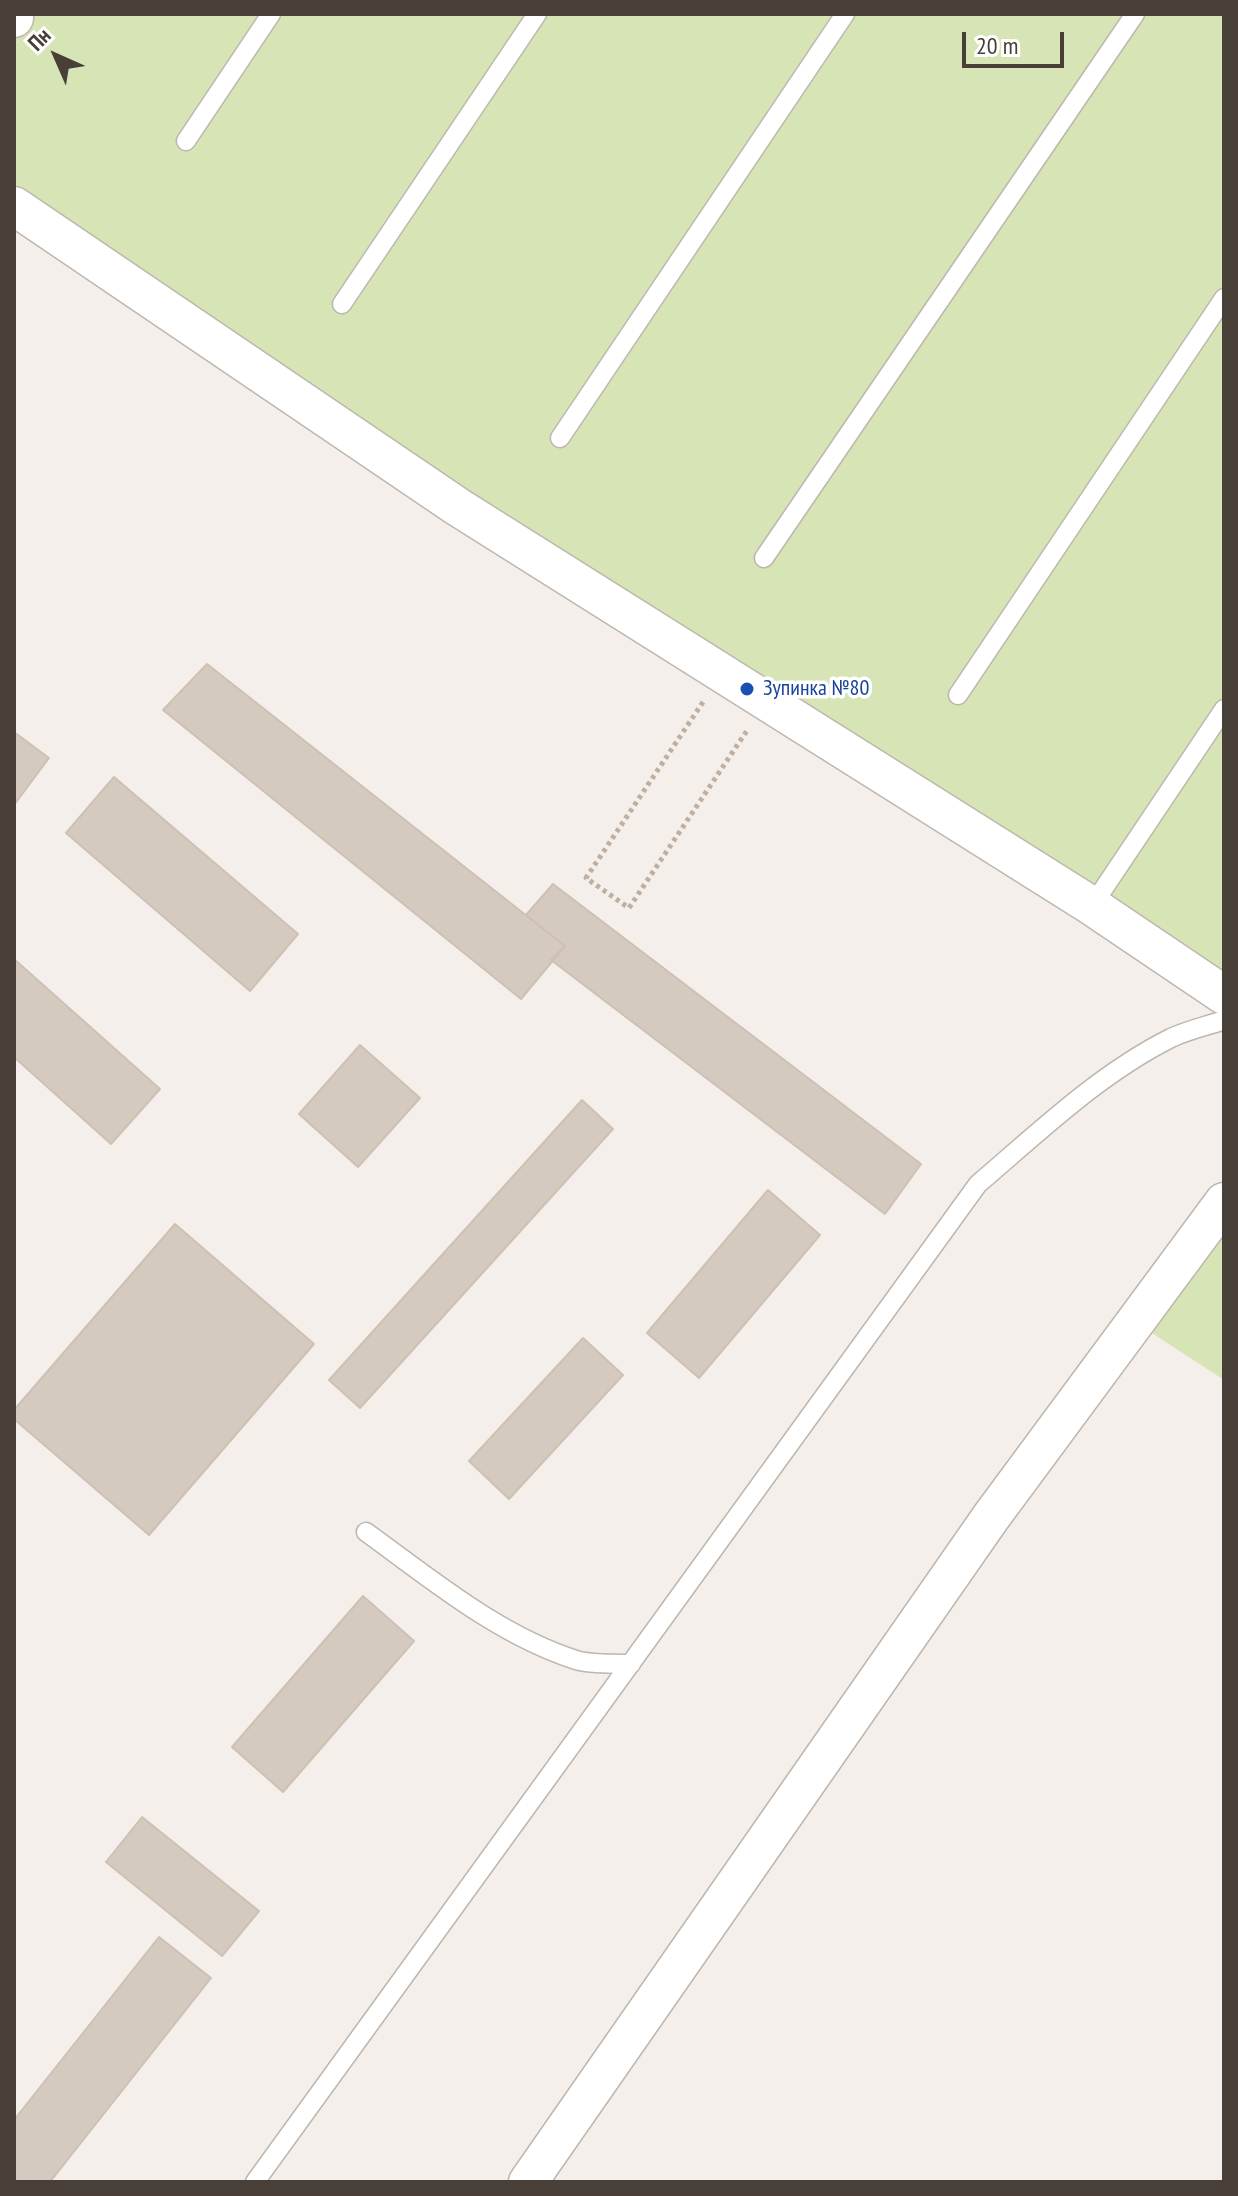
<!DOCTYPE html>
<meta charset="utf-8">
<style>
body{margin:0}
#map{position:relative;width:1238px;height:2196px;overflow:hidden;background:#f4efea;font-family:"PT Sans Narrow",sans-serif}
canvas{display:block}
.frame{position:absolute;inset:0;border:16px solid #473f38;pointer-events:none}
.north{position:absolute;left:16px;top:16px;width:80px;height:80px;-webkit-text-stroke:6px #fff;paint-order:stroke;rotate:315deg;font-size:22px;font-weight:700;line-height:32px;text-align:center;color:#473f38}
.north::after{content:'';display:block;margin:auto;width:28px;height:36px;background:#473f38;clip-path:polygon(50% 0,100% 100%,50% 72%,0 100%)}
.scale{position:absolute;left:962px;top:32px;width:102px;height:36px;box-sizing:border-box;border:4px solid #473f38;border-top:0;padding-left:10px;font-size:24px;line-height:28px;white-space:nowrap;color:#473f38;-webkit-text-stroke:6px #fff;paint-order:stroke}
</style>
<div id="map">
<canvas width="1238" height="2196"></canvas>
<div class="frame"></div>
<div class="north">Пн</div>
<div class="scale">20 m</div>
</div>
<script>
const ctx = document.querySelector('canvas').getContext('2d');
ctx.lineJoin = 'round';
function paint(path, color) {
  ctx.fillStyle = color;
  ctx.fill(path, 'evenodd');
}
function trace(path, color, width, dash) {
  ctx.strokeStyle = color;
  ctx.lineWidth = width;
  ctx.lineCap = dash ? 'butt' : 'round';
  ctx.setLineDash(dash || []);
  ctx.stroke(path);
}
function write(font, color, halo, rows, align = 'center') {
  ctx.font = font + ' "PT Sans Narrow",sans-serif';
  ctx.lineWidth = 7;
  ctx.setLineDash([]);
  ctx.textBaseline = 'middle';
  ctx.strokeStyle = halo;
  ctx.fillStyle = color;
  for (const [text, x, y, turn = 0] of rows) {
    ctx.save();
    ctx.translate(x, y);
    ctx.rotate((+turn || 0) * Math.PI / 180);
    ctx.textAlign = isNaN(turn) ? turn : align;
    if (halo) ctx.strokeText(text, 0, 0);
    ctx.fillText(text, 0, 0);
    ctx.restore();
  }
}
paint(new Path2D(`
 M14,14H1224V995L14,206Z
 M1224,1202V1380L1135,1322Z`), '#d7e5b6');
const building = new Path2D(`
 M207,664L565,946L521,999L163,710Z
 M14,732L49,758L14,805Z
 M114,777L298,934L250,991L66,833Z
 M553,884L921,1164L885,1214L551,960L565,946L526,915Z
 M14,959L160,1089L111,1144L14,1057Z
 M360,1045L420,1098L358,1167L299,1114Z
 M582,1100L613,1129L360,1408L329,1380Z
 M768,1190L820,1235L699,1378L647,1333Z
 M175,1224L314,1344L149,1535L14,1419V1410Z
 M583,1338L623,1375L509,1499L469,1461Z
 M363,1596L414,1641L283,1792L232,1747Z
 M142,1817L259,1911L222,1956L106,1862Z
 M159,1937L211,1978L50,2182H14V2120Z`);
paint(building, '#d5cac0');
trace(building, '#cfc0b4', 2);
const service = new Path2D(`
 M186,141L271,14
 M342,304L537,14
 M560,438L845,14
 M764,558L1135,14
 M958,695L1224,298
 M1092,906L1224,709
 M366,1532C431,1579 498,1635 576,1660C592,1665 614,1663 631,1664
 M255,2182L978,1184C1039,1132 1099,1074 1171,1038C1188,1030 1207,1026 1224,1020`);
const minor = new Path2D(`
 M14,18V14
 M14,206L458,507L1092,906L1224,995
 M528,2182L991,1517L1224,1202`);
trace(service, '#bfb6ad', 21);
trace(minor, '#bfb6ad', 41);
trace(new Path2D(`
 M703,702L586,878L629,908L748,729`), '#c0af9f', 5, [4, 4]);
trace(service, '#fff', 18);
trace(minor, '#fff', 38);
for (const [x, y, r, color] of [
 [747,689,8,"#1a4fb4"]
]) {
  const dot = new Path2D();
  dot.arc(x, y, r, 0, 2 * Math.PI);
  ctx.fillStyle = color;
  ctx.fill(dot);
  trace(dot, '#fff', 3);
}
write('22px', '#164399', '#fff', [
 ["Зупинка №80",763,689]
], 'left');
</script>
